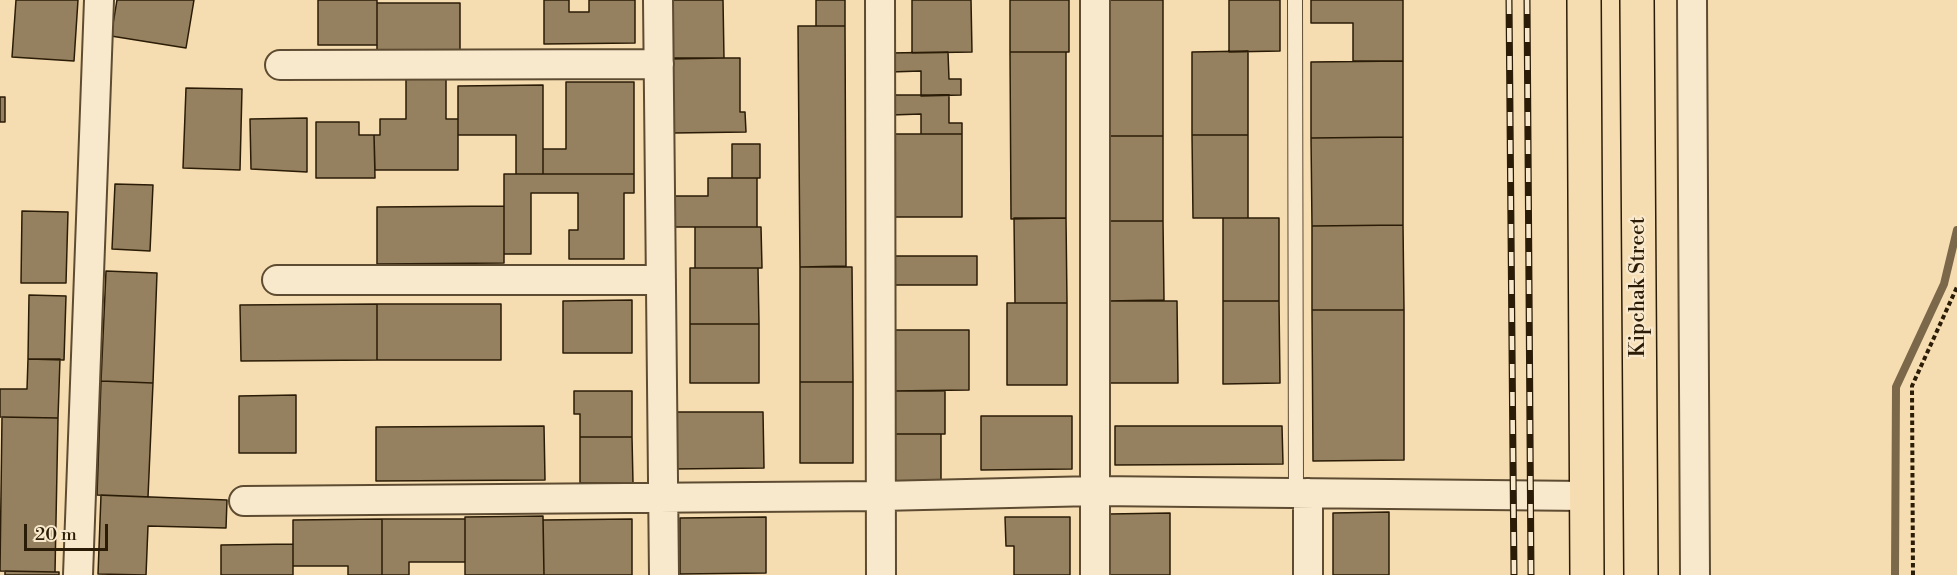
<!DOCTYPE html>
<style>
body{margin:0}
#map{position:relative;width:1957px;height:575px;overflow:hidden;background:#f6ddb1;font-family:"Libre Bodoni",serif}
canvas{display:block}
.scale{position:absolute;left:24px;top:524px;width:84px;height:27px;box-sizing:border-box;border:3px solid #2b1c07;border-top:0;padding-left:8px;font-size:18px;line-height:21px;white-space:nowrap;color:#2b1c07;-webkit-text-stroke:4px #f9e9cc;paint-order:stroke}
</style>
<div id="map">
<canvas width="1957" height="575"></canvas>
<div class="scale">20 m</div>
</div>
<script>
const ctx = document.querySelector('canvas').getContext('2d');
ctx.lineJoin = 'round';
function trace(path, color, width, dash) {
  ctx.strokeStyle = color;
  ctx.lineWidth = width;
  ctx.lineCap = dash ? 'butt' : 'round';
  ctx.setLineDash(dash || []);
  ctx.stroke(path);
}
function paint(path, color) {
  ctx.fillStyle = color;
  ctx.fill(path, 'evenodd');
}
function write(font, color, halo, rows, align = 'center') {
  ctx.font = font + ' "Libre Bodoni",serif';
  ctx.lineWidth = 4.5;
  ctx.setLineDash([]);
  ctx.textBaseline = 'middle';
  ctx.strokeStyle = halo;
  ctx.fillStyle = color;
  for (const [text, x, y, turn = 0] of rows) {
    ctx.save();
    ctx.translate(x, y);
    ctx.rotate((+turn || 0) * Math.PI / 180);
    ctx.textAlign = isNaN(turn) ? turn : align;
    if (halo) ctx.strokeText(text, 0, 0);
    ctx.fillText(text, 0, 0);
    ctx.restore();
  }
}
trace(new Path2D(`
 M1895,575L1896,387L1944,284L1957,230`), '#7b684a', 8);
const building = new Path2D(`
 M16,0H78L74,61L12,57Z
 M117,0H194L186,48L111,36Z
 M318,0H377V45H318Z
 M544,0H569V12H589V0H635V43L544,44Z
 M669,0H723L724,58L670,59Z
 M816,0H845V26H816Z
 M912,0H971L972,52L912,53Z
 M1010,0H1069V52H1010Z
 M1106,0H1163V136H1107Z
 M1229,0H1280V51L1229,52Z
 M1311,0H1403V61H1353V23H1311Z
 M377,3H460V52H377Z
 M798,26H845L846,266L800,267Z
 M1248,51V135H1192V52Z
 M948,52L949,79H961V95L921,96V71L890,72V53Z
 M1010,52H1066V218L1011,219Z
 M673,58H740V112H745L746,132L673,133Z
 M1403,61V137L1311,138V62Z
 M446,77V119H458V170H375L374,135H380V119H406V78Z
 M566,82H634V174H543V149H566Z
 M543,85V174H516V135H458V86Z
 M186,88L242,89L240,170L183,168Z
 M891,95H949V123H962V134H921V114L891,115Z
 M0,97H5V122H0Z
 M307,118V172L251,169L250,119Z
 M316,122H359V135H374L375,178H316Z
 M891,134H962V217H891Z
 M1192,135H1248V218H1193Z
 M1107,136H1163V221H1107Z
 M1403,137V225L1312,226L1311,138Z
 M732,144H760V178H732Z
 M504,174H634V193H624V259H569V230H578V193H531V254H504Z
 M708,178H757V227H673V196H708Z
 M115,184L153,185L150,251L112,249Z
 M504,206V263L377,264V207Z
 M22,211L68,212L66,283H21Z
 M1014,218H1066L1067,303H1015Z
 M1223,218H1279V301H1223Z
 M1107,221H1163L1164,300L1107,301Z
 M1403,225L1404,310H1312V226Z
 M695,227H761L762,268H695Z
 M892,256H977V285H892Z
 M800,267H852L853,382H800Z
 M690,268H758L759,324H690Z
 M106,271L157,273L153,383L101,381Z
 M29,295L66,296L64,360L28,359Z
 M632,300V353H563V301Z
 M1107,301H1177L1178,383H1109Z
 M1223,301H1279L1280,383L1223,384Z
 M1007,303H1067V385H1007Z
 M377,304V360L241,361L240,305Z
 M377,304H501V360H377Z
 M1312,310H1404V460L1313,461Z
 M690,324H759V383H690Z
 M891,330H969V390L891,391Z
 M28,359H60L58,418L0,417V389H27Z
 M101,381L153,383L148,497L97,495Z
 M800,382H853V463H800Z
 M574,391H632V437H580V414H574Z
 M891,391H945V434H891Z
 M296,395V453H239V396Z
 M672,412H763L764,468L672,469Z
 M981,416H1072V469L981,470Z
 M2,417L58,418L55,572L0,571Z
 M544,426L545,480L376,481V427Z
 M1115,426H1282L1283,464L1115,465Z
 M886,434H941V481H886Z
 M580,437H632L633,483H580Z
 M101,495L227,500L226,528L148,526L146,575L98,574Z
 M1389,512V575H1333V513Z
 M1170,513V575H1109V514Z
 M543,516L544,575H465V517Z
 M766,517V573L680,574V518Z
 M1005,517H1070V575H1014V546H1006Z
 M382,519H465V562H409V575H382Z
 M382,519V575H348V566H293V520Z
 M632,519V575H544L543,520Z
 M293,544V575H221V545Z
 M5,571L55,572H59V575H5Z`);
paint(building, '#95805f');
trace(building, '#2b1c07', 1.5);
const lane = new Path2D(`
 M1295,0L1296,493`);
const street = new Path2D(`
 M658,0L664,575
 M880,0L881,575
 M1095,0V575
 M1692,0L1695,575
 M280,65L659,64
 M277,280H661
 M1308,493V575
 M244,501L881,496L1095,491L1586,496
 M78,575L99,0`);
const primary = new Path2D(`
 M1584,0L1587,575
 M1637,0L1641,575`);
trace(lane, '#5e4c32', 16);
trace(street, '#5e4c32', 32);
trace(primary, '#2b1c07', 36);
trace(new Path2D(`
 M1913,575L1912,386L1957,287`), '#2b1c07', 4, [4.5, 3]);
trace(lane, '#f9e9cc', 14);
trace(street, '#f9e9cc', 28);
trace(primary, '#f6ddb1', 33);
const rail = new Path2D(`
 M1509,0L1514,575
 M1527,0L1531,575`);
trace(rail, '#2b1c07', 7);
trace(rail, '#f9e9cc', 4.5, [14]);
write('21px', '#2b1c07', '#f9e9cc', [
 ["Kipchak Street",1639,287,-90]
]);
</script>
